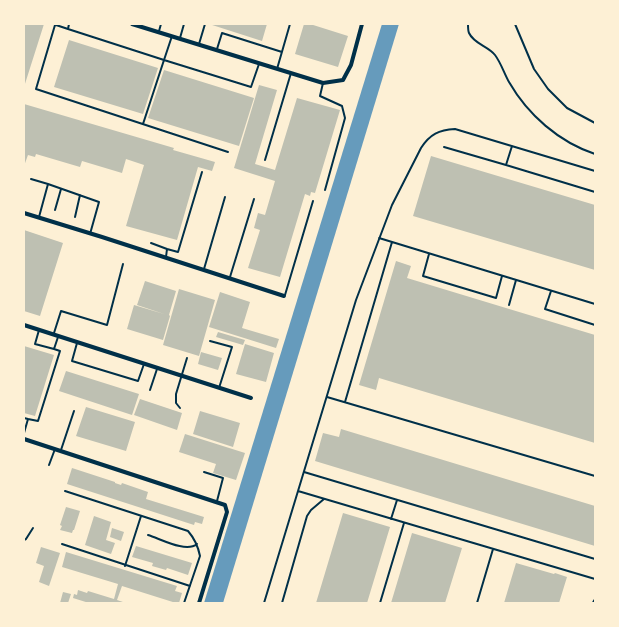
<!DOCTYPE html>
<style>
body{margin:0}
#map{position:relative;width:619px;height:627px;overflow:hidden;background:#fdf0d5;font-family:Figtree,sans-serif}
canvas{display:block}
.frame{position:absolute;inset:0;border:25px solid #fdf0d5;pointer-events:none}
</style>
<div id="map">
<canvas width="619" height="627"></canvas>
<div class="frame"></div>
</div>
<script>
const ctx = document.querySelector('canvas').getContext('2d');
ctx.lineJoin = 'round';
function paint(path, color) {
  ctx.fillStyle = color;
  ctx.fill(path, 'evenodd');
}
function trace(path, color, width, dash) {
  ctx.strokeStyle = color;
  ctx.lineWidth = width;
  ctx.lineCap = dash ? 'butt' : 'round';
  ctx.setLineDash(dash || []);
  ctx.stroke(path);
}
paint(new Path2D(`
 M382,24H399L223,603H204Z`), '#669bbc');
paint(new Path2D(`
 M24,24H44L24,87Z
 M209,24H267L262,41Z
 M304,24H310L348,36L338,67L295,54Z
 M69,40L158,68L143,114L54,87Z
 M164,70L254,98L239,146L148,118Z
 M259,85L277,90L255,164L275,170L297,98L340,110L315,193L311,192L310,196L305,194L280,277L248,268L260,230L254,228L258,213L265,215L275,181L234,168Z
 M24,104L174,148L173,150L215,162L212,171L198,167L177,240L126,226L144,165L126,159L122,173L82,161L80,167L36,154L35,157L28,155L24,166Z
 M431,156L595,205V270L413,216Z
 M24,230L63,243L40,316L24,311Z
 M396,261L411,266L407,278L595,335V443L379,378L376,390L359,385Z
 M145,281L176,291L169,315L170,316L163,340L127,329L134,305L164,314L137,305Z
 M179,289L215,300L199,356L163,345Z
 M220,292L250,302L242,328L279,339L276,348L209,327Z
 M218,332L245,340L243,345L216,337Z
 M245,344L274,353L266,382L236,374Z
 M24,346L54,355L35,416L24,413Z
 M201,352L222,358L218,370L198,364Z
 M66,371L139,394L132,415L59,391Z
 M140,399L182,413L177,430L134,415Z
 M86,407L135,422L126,451L76,436Z
 M200,411L240,423L233,447L193,434Z
 M341,429L595,506V546L315,461L323,433L339,437Z
 M185,434L245,453L236,480L213,473L216,464L179,452Z
 M72,468L115,482V483L121,485L122,483L148,492L146,499L204,517L202,524L195,522L194,525L67,484Z
 M66,507L80,511L74,530H73L72,533L60,530L62,526L60,525Z
 M343,513L390,527L367,603H316Z
 M94,516L111,522L106,540L115,543L111,554L85,545Z
 M112,528L124,532L121,541L110,537Z
 M412,533L462,548L445,603H391Z
 M136,546L192,563L188,575L167,568L166,570L152,566L153,563L132,557Z
 M41,547L60,553L49,586L39,582L44,566L36,563Z
 M66,552L177,586L175,591L182,593L179,603H176L122,586L117,600L126,603H89L73,598L74,594L77,595L78,590L87,593L88,591L114,599L118,584L62,567Z
 M516,563L554,574L555,573L567,577L559,603H504Z
 M63,592L71,594L68,603H60Z`), '#bec0b2');
trace(new Path2D(`
 M69,24L68,29L164,60L143,124
 M468,24C468,27 468,31 469,33C474,44 488,46 495,55C501,63 504,73 509,82C528,115 559,142 595,154
 M515,24L534,69L548,89L567,108L595,123
 M55,25L36,89L228,152
 M56,25L68,29
 M159,31L161,24
 M172,36L164,60L251,87L259,64
 M180,38L184,24
 M199,44L205,24
 M217,49L222,33L282,52
 M277,69L290,24
 M323,83L320,96L342,106L345,118L325,190
 M512,146L506,165L595,192
 M444,147L506,165
 M265,160L291,73
 M31,179L48,184L39,217
 M48,184L99,202L90,234
 M55,210L61,189
 M75,217L80,195
 M379,238L595,304
 M151,243L167,249L166,257
 M167,249L178,252L202,172
 M429,254L423,276L496,298L502,276
 M204,269L225,197
 M230,277L254,199
 M551,291L545,309L595,325
 M285,295L313,201
 M509,305L516,280
 M39,330L35,344L54,349
 M54,333L61,311L107,325L123,264
 M210,341L232,347L219,388
 M77,343L72,361L138,381L144,364
 M150,390L157,369
 M327,397L595,476
 M345,402L392,242
 M180,408L176,403V394L187,358
 M24,418L28,419L24,433
 M28,419L38,421L60,351L54,349L58,337
 M61,450L74,411
 M49,465L55,449
 M204,472L223,478L217,501
 M304,472L595,559
 M65,491L188,531C195,539 198,546 200,556L184,603
 M298,491L595,579
 M391,519L397,500
 M148,535C161,539 186,553 197,544
 M24,540L26,539L33,528
 M62,544L190,586
 M125,566L141,516
 M264,603L356,300L392,205L421,148C430,134 439,130 455,129L595,171
 M282,603L307,516L311,510L324,499
 M380,603L404,523
 M477,603L493,549`), '#003049', 2);
trace(new Path2D(`
 M132,24L323,83L343,80L351,65L362,24
 M24,213L102,237L284,296
 M24,325L251,398
 M24,439L225,505L227,512L199,603
 M594,603L595,601`), '#003049', 4);
</script>
